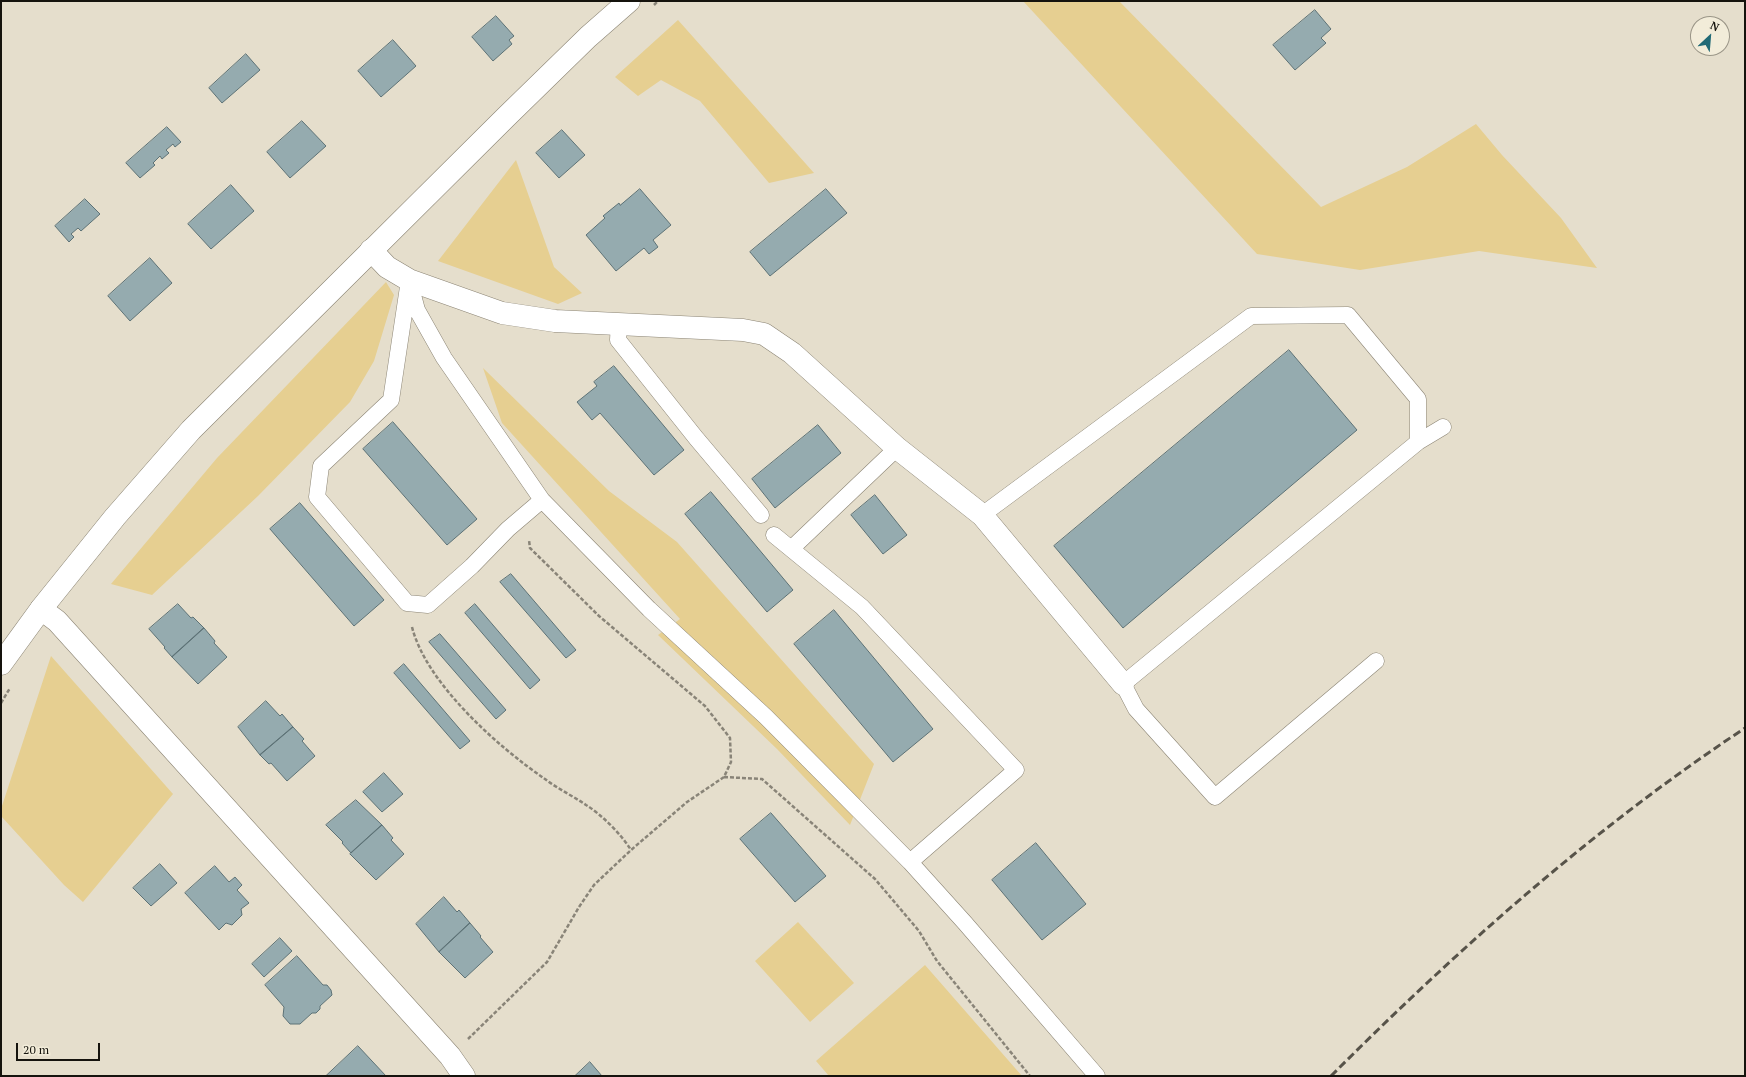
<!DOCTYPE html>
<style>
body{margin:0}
#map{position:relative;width:1746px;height:1077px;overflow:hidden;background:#e5decc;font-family:"PT Serif",serif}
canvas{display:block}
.frame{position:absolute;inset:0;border:2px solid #15130d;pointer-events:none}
.north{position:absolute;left:1690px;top:16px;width:40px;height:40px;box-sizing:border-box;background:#f2ecd9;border:1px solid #9a9587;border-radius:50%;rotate:26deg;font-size:11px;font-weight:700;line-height:16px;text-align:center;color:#15130d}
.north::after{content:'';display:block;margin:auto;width:14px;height:18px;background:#216a76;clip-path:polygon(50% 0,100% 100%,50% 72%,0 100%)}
.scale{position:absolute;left:16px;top:1043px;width:84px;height:18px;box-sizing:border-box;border:2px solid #15130d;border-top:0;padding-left:5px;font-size:12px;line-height:14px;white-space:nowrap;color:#15130d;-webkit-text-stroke:3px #f2ecd9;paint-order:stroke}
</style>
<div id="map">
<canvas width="1746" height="1077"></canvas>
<div class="frame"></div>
<div class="north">N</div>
<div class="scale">20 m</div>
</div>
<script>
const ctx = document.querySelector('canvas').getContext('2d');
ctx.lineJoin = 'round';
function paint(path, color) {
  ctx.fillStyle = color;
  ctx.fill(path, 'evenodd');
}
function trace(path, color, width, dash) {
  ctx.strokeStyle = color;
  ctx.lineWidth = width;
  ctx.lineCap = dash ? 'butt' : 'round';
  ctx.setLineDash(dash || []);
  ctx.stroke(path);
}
paint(new Path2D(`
 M1023,1L1120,2L1321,207L1407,167L1476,124L1502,155L1561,218L1597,268L1479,251L1360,270L1257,254Z
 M678,20L814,173L769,183L700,101L661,80L638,96L615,77Z
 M516,160L554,267L582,293L558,304L438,261Z
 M386,282L394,295L374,361L350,402L258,496L152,595L111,584L217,458Z
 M483,368L609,491L677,542L874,764L850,825L777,749L658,635L680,619L502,423Z
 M51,656L173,794L83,902L64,885L1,816V809Z
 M798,922L854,983L810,1022L755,961Z
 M925,965L1022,1076H829L816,1061Z`), '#e6cf91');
const building = new Path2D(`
 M1315,10L1331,29L1321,38L1326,43L1295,70L1273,45Z
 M496,16L514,36L509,40L512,44L493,61L472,37Z
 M393,40L416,66L381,97L358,71Z
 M246,54L260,70L222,103L209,88Z
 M302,121L326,146L290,178L267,152Z
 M167,127L181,142L175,147L173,144L166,150L169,153L162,159L160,156L153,163L155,165L140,178L126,163Z
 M562,130L585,155L559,178L536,153Z
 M231,185L254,211L211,249L188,224Z
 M640,189L671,225L653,240L658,247L649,254L644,248L616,271L586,235L605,218L603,216L619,203L620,205Z
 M826,189L847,213L770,276L750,252Z
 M85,199L100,214L81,231L78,228L71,234L74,237L69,242L55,226Z
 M150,258L172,283L130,321L108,296Z
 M1289,350L1357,430L1123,628L1054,546Z
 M614,366L684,450L654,475L600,413L592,420L577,402L597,386L594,382Z
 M393,422L477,519L447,545L363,449Z
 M818,425L841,453L775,508L752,479Z
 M711,492L793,590L767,612L685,514Z
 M875,495L907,535L883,554L851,515Z
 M300,503L384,600L354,626L270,529Z
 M511,574L576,650L566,658L500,582Z
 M178,604L191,618L193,617L204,628L172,657L164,648L165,647L149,629Z
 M475,604L540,680L530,689L465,613Z
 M834,610L933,729L893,762L794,644Z
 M204,628L215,641L214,643L227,657L198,684L172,657Z
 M440,634L506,710L496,719L429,642Z
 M404,664L470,741L460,749L394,673Z
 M266,701L280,716L282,714L293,727L260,755L238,727Z
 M293,727L304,739L302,741L315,756L287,781L271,763L269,764L260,755Z
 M384,773L403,794L382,812L363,792Z
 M356,800L382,825L351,853L342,843L343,842L326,825Z
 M771,813L826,876L795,902L740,839Z
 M382,825L393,838L391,840L404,854L376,880L350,854Z
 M1036,843L1086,904L1042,940L992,880Z
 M160,864L177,883L151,906L133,888Z
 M215,866L229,882L235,877L242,885L237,890L249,903L241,909L242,915L232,925L226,923L219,930L185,893Z
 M444,897L457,912L459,910L470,923L439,952L416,924Z
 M470,923L481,936L480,937L493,952L465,978L439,952Z
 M280,938L292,951L264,977L252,964Z
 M297,956L323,985H327L331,990L332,995L320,1006V1009L316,1013H312L300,1024H290L283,1016L284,1007L265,985Z
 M358,1046L386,1076H326Z
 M590,1062L602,1076H575Z`);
paint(building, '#95abaf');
trace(building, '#5d7276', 1);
const lane = new Path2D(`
 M409,280L417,310L444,358L542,500L649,609L766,717L910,862L965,923L1097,1076
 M408,287L391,400L321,466L317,497L407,603L428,605L472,566L508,529L542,500
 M619,323L618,340L696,438L761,515
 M982,515L1251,316L1348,315L1418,399V442
 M774,535L862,607L1016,770L910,862
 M791,549L897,448
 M1376,661L1215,797L1136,709L1123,684L1418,442L1443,427`);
const street = new Path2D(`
 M371,250L387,267L409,280L502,313L555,321L743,330L764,334L792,353L897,448L982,515L1123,684
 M41,609L57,621L450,1056L464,1076`);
const primary = new Path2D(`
 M1,664L41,609L115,517L191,430L506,117L588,37L629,1`);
trace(lane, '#8b8474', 17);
trace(street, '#8b8474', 23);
trace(primary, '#8b8474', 23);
trace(new Path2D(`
 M654,5L658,1
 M412,627C426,683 498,747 545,779C558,789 573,796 586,805C602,815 621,834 631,850
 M1,703L10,688
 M724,777L762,779L875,879L919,931L937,961L1030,1076
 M468,1039L547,962L579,907L594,885L631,850L687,802L724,777L731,762L730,738L705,706L599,616L530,548L529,540`), '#898478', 2.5, [4, 2]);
trace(lane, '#fff', 16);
trace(street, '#fff', 22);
trace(primary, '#fff', 22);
trace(new Path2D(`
 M1331,1076C1459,948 1594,828 1745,728`), '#575349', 3, [8, 4]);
</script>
